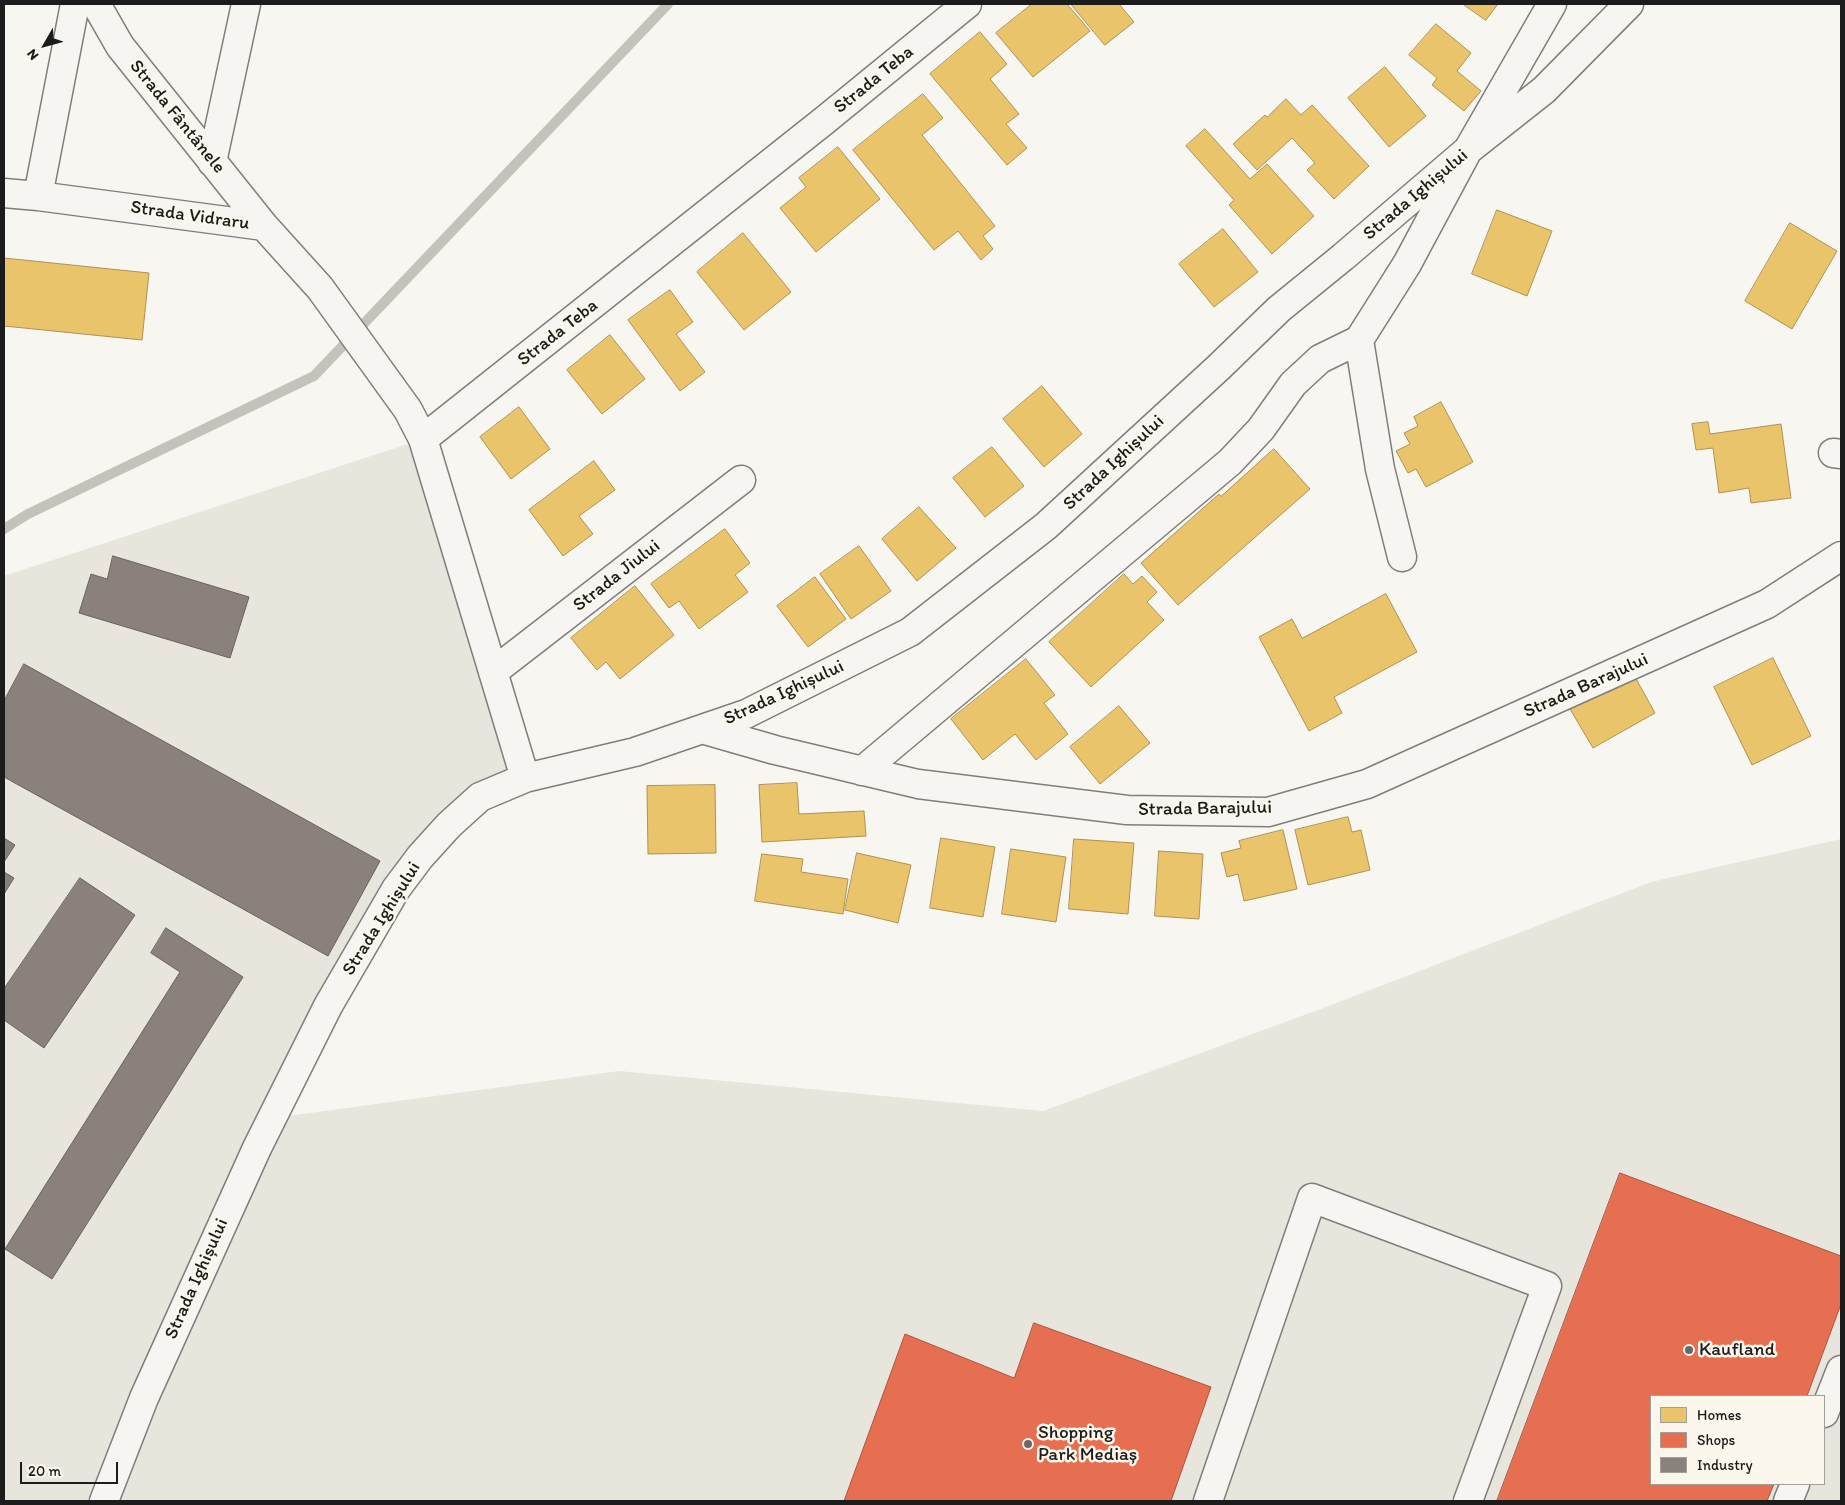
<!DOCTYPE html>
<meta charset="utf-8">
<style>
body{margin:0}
#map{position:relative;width:1845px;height:1505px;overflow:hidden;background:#f8f6f0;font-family:Itim,sans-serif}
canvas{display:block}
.frame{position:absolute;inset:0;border:5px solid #1c1c1c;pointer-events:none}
.legend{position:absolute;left:1650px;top:1395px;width:175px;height:90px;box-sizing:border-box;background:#fbf7ec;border:1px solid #a29f99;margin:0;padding:6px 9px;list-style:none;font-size:15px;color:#1c1c1c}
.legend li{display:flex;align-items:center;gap:10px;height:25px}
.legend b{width:25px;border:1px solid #a29f99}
.north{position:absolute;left:20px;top:20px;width:50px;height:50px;-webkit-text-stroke:4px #fbf7ec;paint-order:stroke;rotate:232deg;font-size:14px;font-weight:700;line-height:20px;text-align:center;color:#1c1c1c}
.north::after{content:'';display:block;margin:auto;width:18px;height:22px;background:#1c1c1c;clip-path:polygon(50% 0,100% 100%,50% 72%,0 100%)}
.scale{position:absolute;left:20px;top:1462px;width:98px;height:22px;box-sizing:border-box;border:2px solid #1c1c1c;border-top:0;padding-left:6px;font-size:15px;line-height:18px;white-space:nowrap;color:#1c1c1c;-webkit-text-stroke:4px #fbf7ec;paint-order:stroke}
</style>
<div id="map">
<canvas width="1845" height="1505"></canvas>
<div class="frame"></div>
<ul class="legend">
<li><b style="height:14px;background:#e9c46a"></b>Homes</li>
<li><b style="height:14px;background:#e76f51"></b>Shops</li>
<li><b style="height:14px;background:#8a817c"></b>Industry</li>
</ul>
<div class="north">N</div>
<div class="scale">20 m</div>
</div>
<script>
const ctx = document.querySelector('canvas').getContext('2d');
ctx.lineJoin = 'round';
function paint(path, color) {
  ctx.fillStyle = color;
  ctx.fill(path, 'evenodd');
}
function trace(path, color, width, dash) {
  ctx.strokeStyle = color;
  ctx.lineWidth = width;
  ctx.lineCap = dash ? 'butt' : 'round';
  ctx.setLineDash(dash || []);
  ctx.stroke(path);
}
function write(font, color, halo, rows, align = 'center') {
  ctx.font = font + ' Itim,sans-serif';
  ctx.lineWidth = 5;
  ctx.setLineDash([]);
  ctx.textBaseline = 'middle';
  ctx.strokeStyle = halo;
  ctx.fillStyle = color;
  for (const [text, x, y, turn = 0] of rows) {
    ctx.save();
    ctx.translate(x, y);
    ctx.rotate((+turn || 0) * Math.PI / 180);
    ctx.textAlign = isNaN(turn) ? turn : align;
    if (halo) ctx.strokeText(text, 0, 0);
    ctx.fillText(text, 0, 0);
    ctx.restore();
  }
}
paint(new Path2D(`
 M423,439L525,778L449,825L273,1118L619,1071L1043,1111L1326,1007L1651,882L1841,839V1501H4V576ZM1651,1396H1824V1484H1651Z`), '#e8e5dd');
const homes = new Path2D(`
 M1032,4H1067L1090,31L1033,77L996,33Z
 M1071,4H1119L1134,22L1105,45Z
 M1463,4H1498L1486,20Z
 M1436,24L1471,53L1457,71L1481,91L1464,111L1432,85L1437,78L1409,55Z
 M980,32L1007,64L990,79L1019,114L1006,124L1027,148L1007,165L930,74Z
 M1385,67L1426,116L1389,147L1348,98Z
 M923,94L943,118L922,135L995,226L983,236L993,249L981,260L958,231L934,250L853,150Z
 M1286,99L1301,115L1312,105L1369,166L1334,199L1307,170L1315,163L1292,138L1257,170L1233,144L1265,115L1267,117Z
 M1205,129L1250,179L1267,164L1314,216L1272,254L1229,205L1234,200L1186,146Z
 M838,147L880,199L816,252L780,208L806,187L799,178Z
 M1497,210L1552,231L1527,296L1472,274Z
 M1790,223L1837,251L1792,329L1745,301Z
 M1223,229L1258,272L1214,307L1179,264Z
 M743,233L791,292L744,330L697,272Z
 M4,258L149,273L142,340L4,326Z
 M670,290L693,322L676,334L705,372L680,391L628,320Z
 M610,335L645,379L602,414L567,370Z
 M1042,386L1082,434L1044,467L1003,419Z
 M1441,402L1473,462L1426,487L1416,469L1408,473L1396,451L1410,444L1404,433L1418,426L1414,417Z
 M519,407L550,449L511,479L480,437Z
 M1708,422L1710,434L1781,424L1791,498L1751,503L1749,488L1719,493L1713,448L1696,450L1692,424Z
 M992,447L1024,486L985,517L953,478Z
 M1274,449L1310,489L1178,605L1141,563L1219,494L1221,496Z
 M594,461L615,490L579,516L593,534L563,556L529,510Z
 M919,507L956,548L917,581L882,539Z
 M725,529L750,563L735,575L748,592L699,629L679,601L669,608L651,584Z
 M859,546L891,591L851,619L820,574Z
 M1124,574L1133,584L1142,576L1157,592L1147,602L1164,620L1091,687L1049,642Z
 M815,577L846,619L808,647L777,606Z
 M635,586L674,635L620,679L606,662L597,670L571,638Z
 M1386,594L1417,652L1334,697L1342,713L1309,731L1259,637L1292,619L1302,638Z
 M1773,658L1811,736L1752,765L1714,687Z
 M1026,659L1055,695L1044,703L1068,734L1036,760L1015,734L983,760L951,719Z
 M1635,677L1655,713L1593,748L1570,709L1606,689L1608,692Z
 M1119,706L1150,743L1100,784L1070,747Z
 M797,783L799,814L864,811L866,836L762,842L759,785Z
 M715,785L716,853L648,854L647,786Z
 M1348,817L1352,832L1361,830L1370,870L1308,885L1295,830Z
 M1283,830L1297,889L1244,901L1238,874L1227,877L1221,853L1241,848L1239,841Z
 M941,838L995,847L983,917L930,908Z
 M1074,839L1134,843L1128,914L1069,909Z
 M1011,849L1066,857L1056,922L1002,914Z
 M1159,851L1203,854L1199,919L1155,916Z
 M857,853L911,865L898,923L845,910Z
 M762,854L803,859L801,872L848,879L843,914L755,901Z`);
paint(homes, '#e9c46a');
trace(homes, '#ac9253', 1);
const shops = new Path2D(`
 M1620,1173L1841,1256V1304L1807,1396H1651V1484H1774L1767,1501H1497Z
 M1034,1323L1211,1387L1171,1501H844L905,1334L1014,1378Z`);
paint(shops, '#e76f51');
trace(shops, '#aa5641', 1);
const industry = new Path2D(`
 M113,556L249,597L230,658L79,613L91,574L107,579Z
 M24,664L380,861L328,956L4,777V701Z
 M4,838L15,845L4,862Z
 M4,872L14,878L4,894Z
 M80,878L135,915L44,1048L4,1020V989Z
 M166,928L243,977L52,1279L5,1249L180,972L151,953Z`);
paint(industry, '#8a817c');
trace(industry, '#69635f', 1);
trace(new Path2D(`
 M4,529L28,514L314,376L668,4`), '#c5c2bc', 10);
const minor = new Path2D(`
 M96,4L120,46L264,226
 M212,162L246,4
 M4,193L38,196L264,226L320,288L408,410L423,439L525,778
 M38,196L75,4
 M1359,340L1380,469L1402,557
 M423,439L825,120L967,4
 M1833,453L1841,454
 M493,672L741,480
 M702,729L775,750L918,784L1127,810L1268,812L1367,784L1767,604L1841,556
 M862,771L1230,462L1261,429L1293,384L1320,359L1359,340L1407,264L1468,150L1552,4
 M1824,1413L1841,1370
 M104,1501L144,1398L257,1148L328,1006L396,889L420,857L449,825L480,797L525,778L635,752L746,714L910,632L1046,526L1218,368L1279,309L1343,257L1468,150L1544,90L1629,4
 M1208,1501L1312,1198L1547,1286L1468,1501
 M1788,1501L1795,1484`);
trace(minor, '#7f7e7b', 31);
trace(minor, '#f6f5f1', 28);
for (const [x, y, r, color] of [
 [1689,1350,5,"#696866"],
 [1028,1444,5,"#696866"]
]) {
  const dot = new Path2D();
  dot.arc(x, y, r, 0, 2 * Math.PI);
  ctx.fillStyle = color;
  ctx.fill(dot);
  trace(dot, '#fbf7ec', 2);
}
write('19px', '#1c1c1c', '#fbf7ec', [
 ["Strada Teba",874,80,-39],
 ["Strada Fântânele",177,117,51],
 ["Strada Ighișului",1416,195,-40],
 ["Strada Vidraru",190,216,8],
 ["Strada Teba",558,333,-38],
 ["Strada Ighișului",1114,463,-43],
 ["Strada Jiului",617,576,-38],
 ["Strada Barajului",1586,686,-24],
 ["Strada Ighișului",784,693,-25],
 ["Strada Barajului",1205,809,-1],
 ["Strada Ighișului",382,919,-58],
 ["Strada Ighișului",197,1279,-66]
]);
write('19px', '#1c1c1c', '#fbf7ec', [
 ["Kaufland",1699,1350],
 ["Shopping",1038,1433],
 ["Park Mediaș",1038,1455]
], 'left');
</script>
